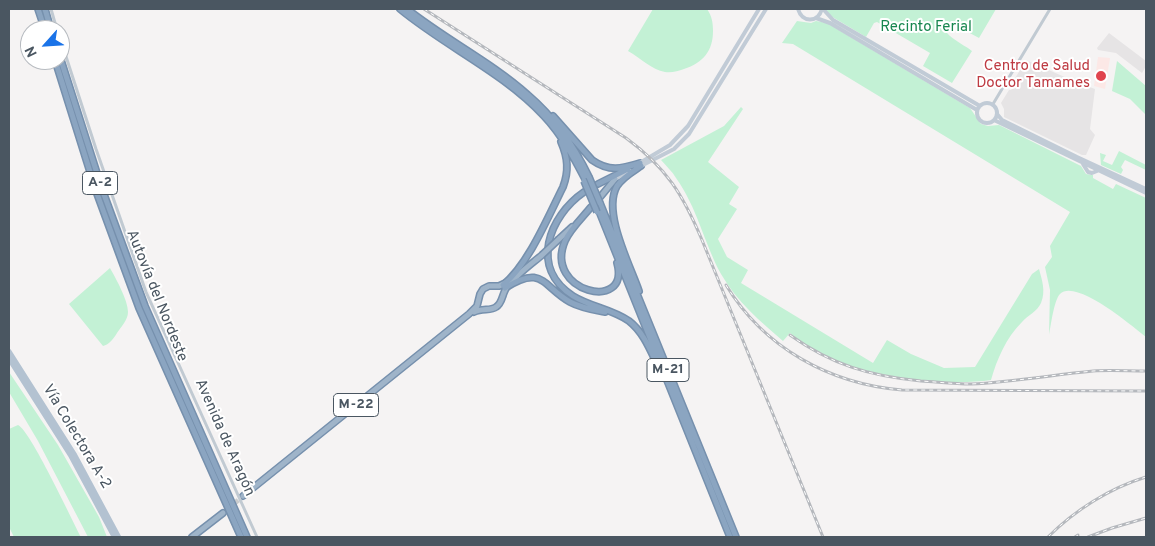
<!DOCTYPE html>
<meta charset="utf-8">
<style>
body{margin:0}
#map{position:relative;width:1155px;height:546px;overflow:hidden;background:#f5f3f3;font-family:Overpass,sans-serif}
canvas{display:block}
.frame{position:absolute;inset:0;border:10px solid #4a5661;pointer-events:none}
.north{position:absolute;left:20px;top:20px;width:50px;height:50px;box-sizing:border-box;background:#fff;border:1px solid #b7bbc0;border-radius:50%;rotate:244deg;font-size:14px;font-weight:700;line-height:20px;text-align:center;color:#4a5661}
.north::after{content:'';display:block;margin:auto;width:18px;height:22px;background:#1a73e8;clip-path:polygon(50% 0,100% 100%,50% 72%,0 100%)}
</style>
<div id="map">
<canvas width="1155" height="546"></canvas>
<div class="frame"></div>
<div class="north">N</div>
</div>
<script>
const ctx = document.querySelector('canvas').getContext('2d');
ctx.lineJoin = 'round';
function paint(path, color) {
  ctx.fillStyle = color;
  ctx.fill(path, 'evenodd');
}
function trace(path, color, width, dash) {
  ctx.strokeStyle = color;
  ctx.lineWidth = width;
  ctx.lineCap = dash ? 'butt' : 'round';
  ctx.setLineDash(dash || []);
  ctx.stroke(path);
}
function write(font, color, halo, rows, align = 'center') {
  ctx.font = font + ' Overpass,sans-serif';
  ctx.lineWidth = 4;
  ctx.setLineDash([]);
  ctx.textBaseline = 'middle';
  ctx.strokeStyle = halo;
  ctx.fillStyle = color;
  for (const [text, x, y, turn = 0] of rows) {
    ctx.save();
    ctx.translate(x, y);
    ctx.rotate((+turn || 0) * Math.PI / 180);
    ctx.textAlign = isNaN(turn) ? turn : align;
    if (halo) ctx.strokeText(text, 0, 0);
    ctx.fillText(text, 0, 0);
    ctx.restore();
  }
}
paint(new Path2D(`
 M1109,33L1146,61V66L1142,73L1116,53L1098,50L1097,48Z
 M1026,60L1076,82L1095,89L1090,129L1095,135L1086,155H1082L1004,117V109L1001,103L1009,90H1011L1013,88L1011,85Z`), '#e6e4e5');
paint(new Path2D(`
 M1098,57L1110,58L1105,89L1094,86Z`), '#fce8e6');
paint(new Path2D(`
 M653,9H707C712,16 713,23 713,31C713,51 703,63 684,69C678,71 672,73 665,72C652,70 639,57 628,51Z
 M825,9H996L979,38L953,24C930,29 967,46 972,51L952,83L923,66L930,53L877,22L874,23L866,37L829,15Z
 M797,21L811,23L816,21L827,23L970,108L981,124L988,126L999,125L1081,166L1086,174L1093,175V178L1113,189L1116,184L1146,198V337C1133,327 1076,278 1060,294C1054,300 1051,325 1049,335L1050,290L1045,267L1052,257L1050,246L1070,212L793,44L782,43Z
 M1117,61L1146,86V115L1130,99L1112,91Z
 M741,107L743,109L708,162L739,187L729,204L737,209L718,239L727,257L748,270L741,283L873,363L887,340L911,354L944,368L975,367L1032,274L1039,269C1042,280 1046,291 1041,303C1037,312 1028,315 1022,322C1006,338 997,359 991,380C944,387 861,376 818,353C808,347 799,340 790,333L783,341C760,321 737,302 721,274C704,243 697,207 676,178C672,171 666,166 661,160L724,126Z
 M1119,151L1146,165V170L1125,160L1121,167L1123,170L1121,174L1101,165L1100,153L1106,155L1103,161L1112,165Z
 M110,268C116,279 128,300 128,312C128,320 121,327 117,333C114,338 109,345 103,346L69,304Z
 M9,372L58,445L99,517L107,537H88L38,441L9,392Z
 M18,425C30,430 72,520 81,537H14L9,527V429Z`), '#c3f1d5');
trace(new Path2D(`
 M223,513L243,496`), '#caccce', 5, [5, 2.5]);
const trunk = new Path2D(`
 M592,207L615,179
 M559,239L572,227
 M474,312C482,308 491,311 496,307C503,303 502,293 507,287C516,275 530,265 542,255
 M243,496L469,314L477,306L480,294L483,289L489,286H499L512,280
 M192,537L223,513`);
const motorway = new Path2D(`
 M38,9L45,30
 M45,9L51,30
 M400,9C446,47 503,72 544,116C562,135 574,158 586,181
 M407,9C446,40 491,62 528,95C555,118 574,146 589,177
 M60,57L102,189L145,306L247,537
 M55,60L96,191L139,308L241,537
 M553,116L592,160C609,172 621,169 640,163
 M598,184L628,169
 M584,192C549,216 529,268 573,296C591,307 612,309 629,321C642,331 649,347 656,362
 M600,203L736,537
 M591,207C583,217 570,229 565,241C543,292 631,313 617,263
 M599,211L730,537
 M503,285C528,265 548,217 563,187C569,171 568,158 561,142
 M505,288C543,264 542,286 570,302C581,308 594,310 605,312
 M639,291C630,265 602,212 617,186C623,177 632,172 641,166`);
trace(trunk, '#7690ad', 8);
trace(motorway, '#7690ad', 8);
trace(new Path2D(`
 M51,9L57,30
 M60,38L96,149L146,292L257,537
 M993,104L1050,9`), '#c1cad2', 3);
trace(new Path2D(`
 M798,9C802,23 818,23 822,9
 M823,9L833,20L980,106
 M816,18L830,23L977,110
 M977 113a10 10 0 1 1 20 0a10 10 0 1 1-20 0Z
 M997,114L1002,120L1077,157L1146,189
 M994,120L1146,193
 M638,164L670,145L688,126L759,9
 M1083,164L1088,172L1092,173L1097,171
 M639,167L674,149L689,134L766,9
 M615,179L630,171`), '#c1cbd6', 4);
trace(new Path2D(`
 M9,351L75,455L119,537
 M9,359L70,455L114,537`), '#b3c2d1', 4.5);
trace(trunk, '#9fb4c9', 5);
trace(motorway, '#8ba5c1', 5);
const rail = new Path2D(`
 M424,9L626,138C667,168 683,195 702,240L823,537
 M726,285C764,348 830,384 902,390L1146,391
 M790,335C832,365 870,376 921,381C938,382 954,384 971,384C1012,382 1052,375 1093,371C1110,370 1128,371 1146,371
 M1048,537C1075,510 1110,488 1146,477
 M1075,537L1078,535
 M1088,537L1112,528L1146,518`);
trace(rail, '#b5b8bd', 3);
trace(rail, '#fff', 1, [4]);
const trunkBridge = new Path2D(`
 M542,255L559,239`);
const motorwayBridge = new Path2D(`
 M589,177L600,203
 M584,181L597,212`);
trace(trunkBridge, '#7690ad', 8, []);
trace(motorwayBridge, '#7690ad', 8, []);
trace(trunkBridge, '#9fb4c9', 5);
trace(motorwayBridge, '#8ba5c1', 5);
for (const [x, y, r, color] of [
 [1101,76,6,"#e0444e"]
]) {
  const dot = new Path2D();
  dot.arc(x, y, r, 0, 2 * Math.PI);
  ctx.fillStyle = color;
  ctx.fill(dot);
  trace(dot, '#fff', 2);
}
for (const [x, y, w] of [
 [100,183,35],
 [668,370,42],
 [356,405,45]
]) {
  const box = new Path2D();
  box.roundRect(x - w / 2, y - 11.5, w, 23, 4);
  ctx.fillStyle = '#fff';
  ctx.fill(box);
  trace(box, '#4a5661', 1);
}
write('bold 14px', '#4a5661', null, [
 ["A-2",100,183],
 ["M-21",668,370],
 ["M-22",356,405]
]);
write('15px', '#17864f', '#fff', [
 ["Recinto Ferial",926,28]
]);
write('15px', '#be3a42', '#fff', [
 ["Centro de Salud",1090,67],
 ["Doctor Tamames",1090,84]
], 'right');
write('15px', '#4a5661', '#fff', [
 ["Autovía del Nordeste",156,296,68],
 ["Vía Colectora A-2",76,437,59],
 ["Avenida de Aragón",224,438,66]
]);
</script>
